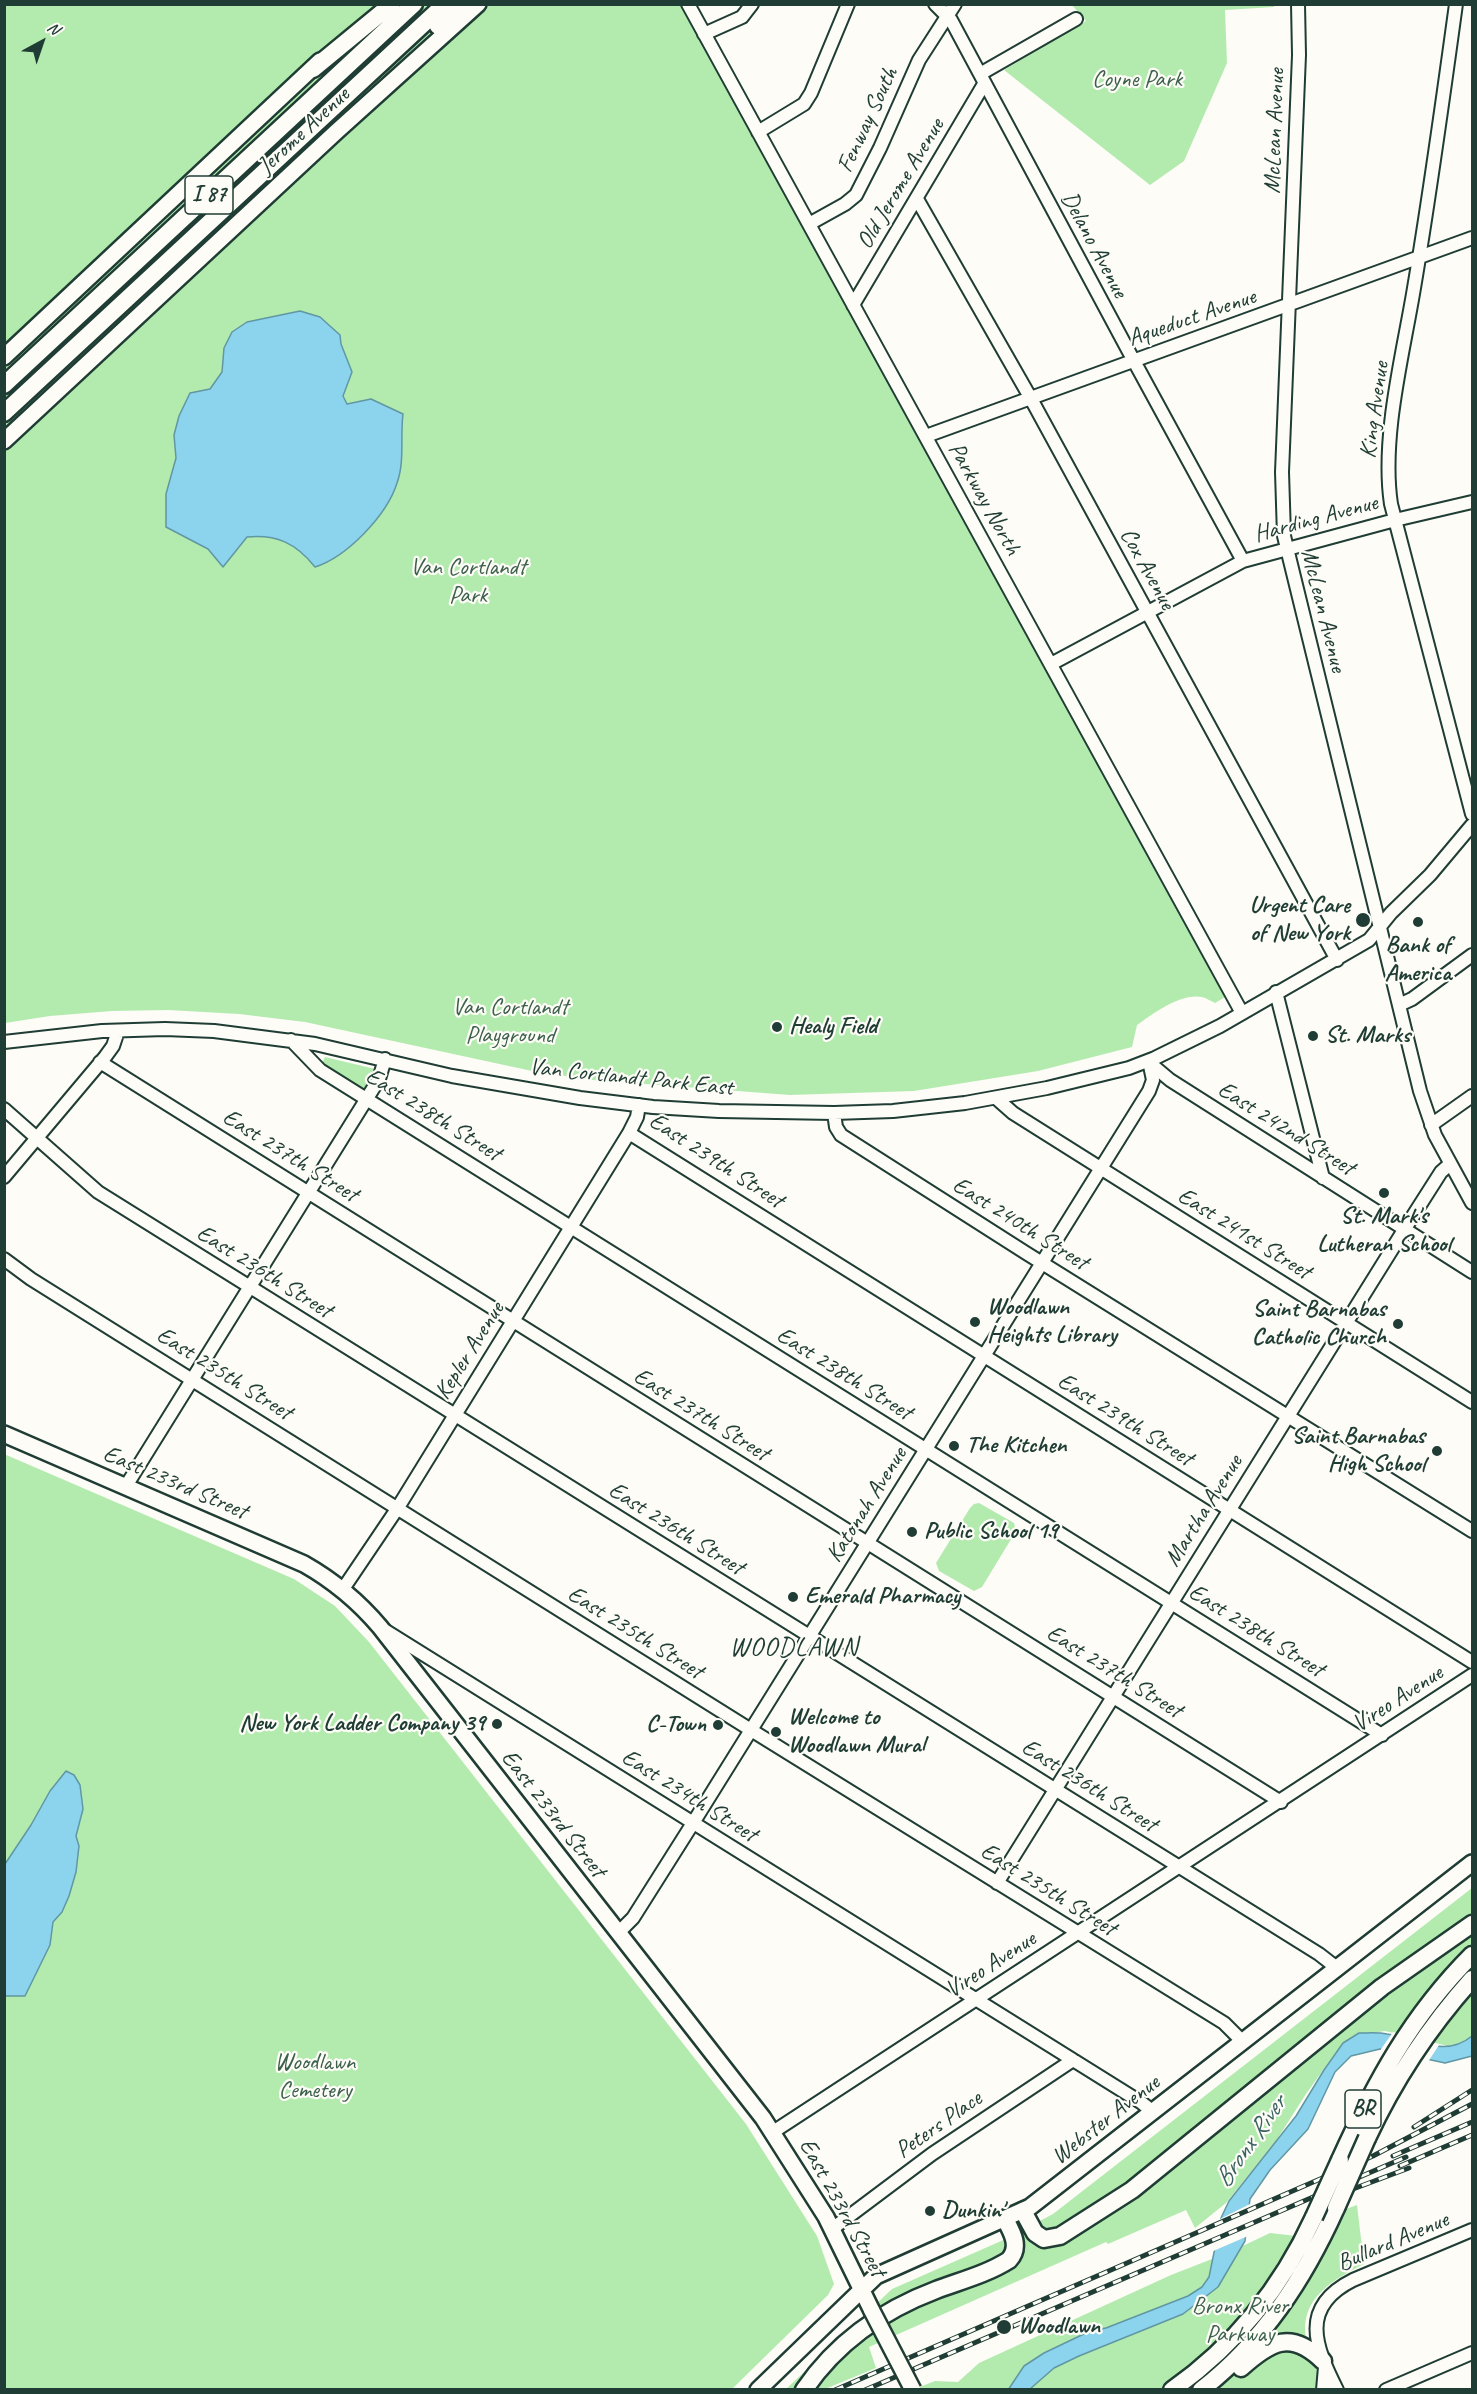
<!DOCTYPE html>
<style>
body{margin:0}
#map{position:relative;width:1477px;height:2394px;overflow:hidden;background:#fdfcf7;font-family:Caveat,sans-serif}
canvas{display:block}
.frame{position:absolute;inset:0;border:6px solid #1f3d34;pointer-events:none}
.north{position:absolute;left:12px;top:12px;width:60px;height:60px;-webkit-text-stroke:4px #fdfcf7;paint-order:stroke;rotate:40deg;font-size:16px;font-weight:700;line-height:24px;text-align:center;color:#1f3d34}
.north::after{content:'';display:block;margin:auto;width:21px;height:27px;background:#1f3d34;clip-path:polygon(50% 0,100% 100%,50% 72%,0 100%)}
</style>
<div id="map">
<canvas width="1477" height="2394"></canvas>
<div class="frame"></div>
<div class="north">N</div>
</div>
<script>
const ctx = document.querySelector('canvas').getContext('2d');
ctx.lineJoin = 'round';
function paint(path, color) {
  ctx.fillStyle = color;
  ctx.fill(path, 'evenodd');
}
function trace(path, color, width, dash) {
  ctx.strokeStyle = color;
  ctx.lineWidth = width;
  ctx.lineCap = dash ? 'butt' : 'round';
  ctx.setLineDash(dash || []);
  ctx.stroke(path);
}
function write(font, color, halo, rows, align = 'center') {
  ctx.font = font + ' Caveat,sans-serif';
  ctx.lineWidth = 4.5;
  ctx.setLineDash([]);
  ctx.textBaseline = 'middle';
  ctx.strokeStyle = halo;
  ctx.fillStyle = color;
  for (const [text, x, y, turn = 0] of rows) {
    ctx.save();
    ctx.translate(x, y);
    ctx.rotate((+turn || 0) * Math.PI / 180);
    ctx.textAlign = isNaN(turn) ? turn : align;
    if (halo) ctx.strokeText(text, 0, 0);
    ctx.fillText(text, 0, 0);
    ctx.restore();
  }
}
paint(new Path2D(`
 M4,5H681L1225,997L1215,1003C1211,1001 1206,998 1202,997C1180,993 1154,1013 1137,1025L1132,1047L1038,1071L914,1091L790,1095L593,1080L532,1071L305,1022L239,1014L168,1010L112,1011L50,1016L5,1023Z
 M1072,5H1274V7L1225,10L1227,63L1184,161L1150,185L1004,70L1086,21Z
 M325,1057L375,1069L363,1094L320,1067Z
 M4,1454L294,1579L335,1606L369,1642L746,2124L817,2236L834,2284L828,2295L733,2388L5,2389Z
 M979,1503L1014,1523L1016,1531L982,1587L974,1591L939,1571L936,1563L970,1508L974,1504Z
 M1472,1888V2037L1452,2047L1385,2031L1355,2036L1336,2052L1306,2094L1276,2141L1226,2203L1195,2228L1186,2210L1108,2244L1106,2242L869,2347L876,2368L825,2389L785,2390L892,2289L1008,2238L1053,2214Z
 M1357,2205L1364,2264C1332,2280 1295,2301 1308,2345C1313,2361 1322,2373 1315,2389L912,2390L935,2381L958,2382L979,2363L1171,2275L1230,2252L1270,2233L1296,2236L1303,2225Z`), '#b3ebae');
const water = new Path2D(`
 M300,311L320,317L340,335L341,344L352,372L343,396L347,404L371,399L403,414C400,437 405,461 397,483C387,515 347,557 315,567C296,543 276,534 247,537L223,567L208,549L166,527V494L176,458L174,435L179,416L190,393L210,389L222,372L224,348L232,332L247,322Z
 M66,1771L74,1775L80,1785L83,1809L76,1836L79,1846L76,1872L69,1896L62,1912L53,1922L50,1945L25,1996H5V1864L31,1825L50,1791Z
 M1359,2033C1368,2033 1378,2032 1387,2034C1417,2038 1444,2059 1472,2036V2056L1445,2063L1380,2049L1351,2056L1335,2072L1308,2129L1270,2170L1250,2199L1245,2241L1218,2287L1183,2314L1079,2356L1054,2368L1030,2389L1008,2390L1024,2366L1044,2353L1090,2331L1106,2328L1188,2296L1202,2287L1209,2277L1221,2218L1229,2201L1296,2116L1324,2070L1343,2043Z`);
paint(water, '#8cd3ed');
trace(water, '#6097a3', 1.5);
paint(new Path2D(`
 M1393,2032L1439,2045L1428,2062L1379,2052Z
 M1252,2203L1248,2236L1211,2252L1218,2220Z`), '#fdfcf7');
const minor = new Path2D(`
 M688,4L1242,1013
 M935,4L951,20L1128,350L1243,561
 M1298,4L1299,55L1282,472L1284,536L1420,1091L1435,1135L1472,1203
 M1456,4C1443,99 1430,194 1414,288C1403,355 1381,437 1391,504L1472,814
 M704,34L742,17L752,4
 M980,74L1076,19
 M758,132L804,104L811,93L848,4
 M917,199L1030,397L1337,960
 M809,224L845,204L856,195L880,148L919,60L955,4
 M853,305L984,84
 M926,436L1472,238
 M1051,664L1243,561L1395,520L1472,502
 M1276,992L1323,1178
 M1399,1005L1412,999L1472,955
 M291,1040L320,1070L1382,1735
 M4,1042L102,1031L165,1029L214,1031L315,1044L452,1076L580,1098L653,1107L719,1111L834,1113L893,1111L965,1103L1047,1088L1129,1068L1155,1058L1220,1026L1369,940L1391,913L1430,875L1472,825
 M100,1062L1281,1802
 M1151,1064L1170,1080L1472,1272
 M996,1098L1013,1113L1472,1402
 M4,1109L98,1192L1319,1954L1337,1968
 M834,1113L836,1127L841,1135L1026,1253L1472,1531
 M1431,1125L1472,1096
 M629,1133L1472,1662
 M4,1177L105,1057L113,1046L118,1031
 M4,1259L31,1279L751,1730L1224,2023L1243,2042
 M126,1486L379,1079L385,1059
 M343,1589L397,1509L629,1133L637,1117L639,1105
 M386,1631L1142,2103L1153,2112
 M997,1883L1404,1230L1441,1172L1450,1164
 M618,1933L633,1918L693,1823L1149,1091L1153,1080L1149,1061
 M773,2132L1472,1675
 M832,2229L932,2154L1073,2060
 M1323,2390L1325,2367
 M1337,2390C1315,2346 1299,2307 1353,2280L1472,2230
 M1386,2390L1472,2353`);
const major = new Path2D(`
 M4,357L320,61
 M4,441L336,132L478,4
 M4,1434L304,1564C334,1581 358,1601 380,1627L763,2118L826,2217L872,2311
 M758,2390L876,2276L1030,2207L1472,1863`);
const highway = new Path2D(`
 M438,26L463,4
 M313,69L392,4
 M4,385L414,4
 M4,413L445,4
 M1367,2138C1394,2080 1429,2027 1472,1979
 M1340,2160C1375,2083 1411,2016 1472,1955
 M1023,2211L1035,2233L1044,2239L1060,2236L1132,2190L1382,1987L1472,1924
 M1241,2368C1271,2341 1291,2330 1323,2361
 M804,2390C836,2343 883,2310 936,2290C960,2281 987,2274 1009,2260C1021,2247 1012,2232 1005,2219
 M1172,2390C1236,2345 1282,2287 1314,2217
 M1201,2390C1263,2342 1304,2279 1336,2208`);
trace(minor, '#1f3d34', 16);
trace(major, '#1f3d34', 20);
trace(highway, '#1f3d34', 21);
trace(minor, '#fdfcf7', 12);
trace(major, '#fdfcf7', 15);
trace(highway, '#fdfcf7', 16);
const rail = new Path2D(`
 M1414,2127L1472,2090
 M1393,2156L1472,2122
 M1400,2166L1472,2135
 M1345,2192L1409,2168
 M835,2390L1373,2156L1472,2104
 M865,2390L1406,2157`);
trace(rail, '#1f3d34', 5);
trace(rail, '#fdfcf7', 3, [9]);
const majorBridge = new Path2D(`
 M872,2311L913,2390`);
const highwayBridge = new Path2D(`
 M1336,2208L1367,2138
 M1314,2217L1340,2160`);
trace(majorBridge, '#1f3d34', 20, []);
trace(highwayBridge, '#1f3d34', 21, []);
trace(majorBridge, '#fdfcf7', 15);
trace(highwayBridge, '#fdfcf7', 16);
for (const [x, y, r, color] of [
 [1363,920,8,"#1f3d34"],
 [1418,922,6,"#1f3d34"],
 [777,1027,6,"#1f3d34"],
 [1313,1036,6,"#1f3d34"],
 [1384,1193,6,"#1f3d34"],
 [975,1322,6,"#1f3d34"],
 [1398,1324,6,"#1f3d34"],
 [954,1446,6,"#1f3d34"],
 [1437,1451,6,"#1f3d34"],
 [912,1532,6,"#1f3d34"],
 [793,1597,6,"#1f3d34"],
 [497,1724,6,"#1f3d34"],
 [718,1725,6,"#1f3d34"],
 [776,1732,6,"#1f3d34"],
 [930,2211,6,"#1f3d34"],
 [1004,2327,8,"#1f3d34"]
]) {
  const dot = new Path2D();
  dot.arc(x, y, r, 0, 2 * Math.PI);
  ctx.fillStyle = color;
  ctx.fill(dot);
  trace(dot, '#fdfcf7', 2);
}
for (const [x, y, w] of [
 [209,195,48],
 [1363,2109,36]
]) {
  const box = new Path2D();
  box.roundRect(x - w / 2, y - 19, w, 38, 4.5);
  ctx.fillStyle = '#fdfcf7';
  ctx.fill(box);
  trace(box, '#1f3d34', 1.5);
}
write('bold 22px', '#1f3d34', null, [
 ["I 87",209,195],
 ["BR",1363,2109]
]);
write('24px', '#3d604c', '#fdfcf7', [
 ["Coyne Park",1137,80],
 ["Van Cortlandt",468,568],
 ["Park",468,596],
 ["Van Cortlandt",510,1008],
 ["Playground",510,1036],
 ["Woodlawn",315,2063],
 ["Cemetery",315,2091],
 ["Bronx River",1240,2307],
 ["Parkway",1240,2335]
]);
write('24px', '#1f3d34', '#fdfcf7', [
 ["Fenway South",868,120,-65],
 ["Jerome Avenue",304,131,-43],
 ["McLean Avenue",1275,131,-88],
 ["Old Jerome Avenue",901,184,-59],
 ["Delano Avenue",1094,245,62],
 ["Aqueduct Avenue",1192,318,-19],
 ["King Avenue",1375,410,-82],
 ["Parkway North",984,499,61],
 ["Harding Avenue",1316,519,-15],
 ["Cox Avenue",1147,569,61],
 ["McLean Avenue",1323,611,76],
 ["Van Cortlandt Park East",631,1078,6],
 ["East 238th Street",433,1115,32],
 ["East 242nd Street",1286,1129,32],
 ["East 237th Street",290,1156,32],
 ["East 239th Street",716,1161,33],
 ["East 240th Street",1020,1224,32],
 ["East 241st Street",1244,1234,32],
 ["East 236th Street",264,1272,32],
 ["Kepler Avenue",470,1351,-58],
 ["East 235th Street",224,1374,32],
 ["East 238th Street",844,1374,32],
 ["East 237th Street",701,1415,32],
 ["East 239th Street",1125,1420,32],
 ["East 233rd Street",175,1483,23],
 ["Katonah Avenue",867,1505,-58],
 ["Martha Avenue",1204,1511,-58],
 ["East 236th Street",676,1529,32],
 ["East 238th Street",1256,1631,32],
 ["East 235th Street",635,1633,32],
 ["East 237th Street",1114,1672,32],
 ["Vireo Avenue",1398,1699,-33],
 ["East 236th Street",1089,1786,32],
 ["East 234th Street",689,1796,32],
 ["East 233rd Street",553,1814,52],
 ["East 235th Street",1048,1890,32],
 ["Vireo Avenue",991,1965,-33],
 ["Webster Avenue",1106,2120,-38],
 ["Peters Place",939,2125,-35],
 ["East 233rd Street",842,2208,61],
 ["Bullard Avenue",1393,2242,-23]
]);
write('bold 24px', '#1f3d34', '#fdfcf7', [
 ["Urgent Care",1350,906,"right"],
 ["of New York",1350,934,"right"],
 ["Bank of",1418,946,"center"],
 ["America",1418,974,"center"],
 ["Healy Field",789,1027],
 ["St. Marks",1325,1036],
 ["St. Mark's",1384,1217,"center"],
 ["Lutheran School",1384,1245,"center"],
 ["Woodlawn",987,1308],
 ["Heights Library",987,1336],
 ["Saint Barnabas",1386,1310,"right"],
 ["Catholic Church",1386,1338,"right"],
 ["Saint Barnabas",1425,1437,"right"],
 ["High School",1425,1465,"right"],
 ["The Kitchen",966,1446],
 ["Public School 19",924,1532],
 ["Emerald Pharmacy",805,1597],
 ["Welcome to",788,1718],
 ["Woodlawn Mural",788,1746],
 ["New York Ladder Company 39",485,1724,"right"],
 ["C-Town",706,1725,"right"],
 ["Dunkin'",942,2211],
 ["Woodlawn",1018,2327]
], 'left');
ctx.letterSpacing = '1.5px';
write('26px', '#1f3d34', '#fdfcf7', [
 ["WOODLAWN",794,1648]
]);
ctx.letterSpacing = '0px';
write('italic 26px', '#3a6262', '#fdfcf7', [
 ["Bronx River",1251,2142,-55]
]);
</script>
